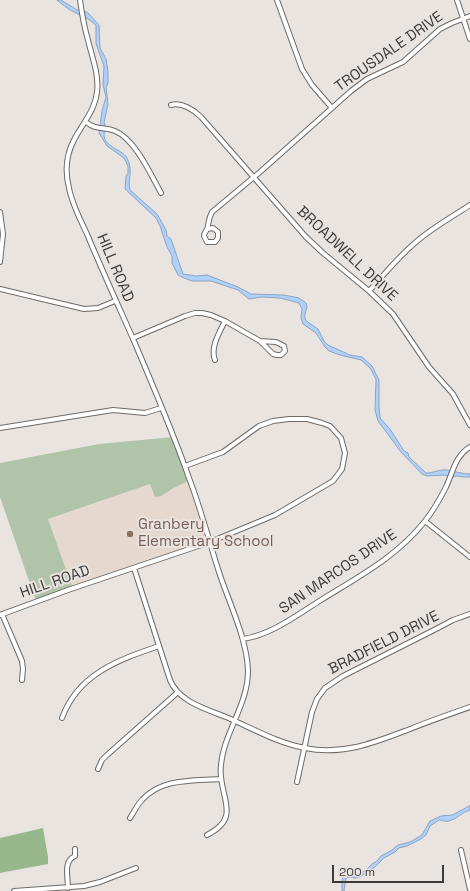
<!DOCTYPE html>
<style>
body{margin:0}
#map{position:relative;width:470px;height:891px;overflow:hidden;background:#e9e4e0;font-family:"Space Grotesk",sans-serif}
canvas{display:block}
.scale{position:absolute;left:332px;top:865px;width:112px;height:18px;box-sizing:border-box;border:2px solid #3d3b3a;border-top:0;padding-left:5px;font-size:12px;line-height:14px;white-space:nowrap;color:#3d3b3a;-webkit-text-stroke:3px #e9e4e0;paint-order:stroke}
</style>
<div id="map">
<canvas width="470" height="891"></canvas>
<div class="scale">200 m</div>
</div>
<script>
const ctx = document.querySelector('canvas').getContext('2d');
ctx.lineJoin = 'round';
function paint(path, color) {
  ctx.fillStyle = color;
  ctx.fill(path, 'evenodd');
}
function trace(path, color, width, dash) {
  ctx.strokeStyle = color;
  ctx.lineWidth = width;
  ctx.lineCap = dash ? 'butt' : 'round';
  ctx.setLineDash(dash || []);
  ctx.stroke(path);
}
function write(font, color, halo, rows, align = 'center') {
  ctx.font = font + ' "Space Grotesk",sans-serif';
  ctx.lineWidth = 4;
  ctx.setLineDash([]);
  ctx.textBaseline = 'middle';
  ctx.strokeStyle = halo;
  ctx.fillStyle = color;
  for (const [text, x, y, turn = 0] of rows) {
    ctx.save();
    ctx.translate(x, y);
    ctx.rotate((+turn || 0) * Math.PI / 180);
    ctx.textAlign = isNaN(turn) ? turn : align;
    if (halo) ctx.strokeText(text, 0, 0);
    ctx.fillText(text, 0, 0);
    ctx.restore();
  }
}
paint(new Path2D(`
 M190,480L210,542L73,589L48,519L150,484L161,496L172,489Z`), '#e4d8cf');
paint(new Path2D(`
 M173,437L190,480L172,489L161,496L155,497L150,484L48,519L73,589L36,601L0,497V463L99,444Z`), '#b0c4a9');
paint(new Path2D(`
 M43,828L48,857V864L0,873V838Z`), '#97b78c');
const water = new Path2D(`
 M57,0H61L77,10L87,12L99,25L100,48L106,59L108,71V83L106,87L108,104L104,123L106,127C97,147 122,148 127,158C134,172 127,178 130,190L157,214L166,230L167,236L171,239L183,274L196,276L207,275L238,287L251,294L284,295L299,298L306,303L307,307L305,314V319L309,323L318,329L324,341L328,345L350,355L362,357L372,366L379,380V406L380,418L390,429L404,451L408,453L409,457L426,473C434,473 440,469 447,470C454,471 462,474 470,474V477H464L458,476L452,477L444,475L427,476L422,474L401,452L378,421L375,410L376,379L370,368L361,360L340,355L329,351L325,347L316,333L303,324L301,318L302,309L299,303L280,298L262,297L249,299L238,290L211,281H192L184,278L178,275L172,263V256L167,247L160,226L156,218L125,189L126,176L128,174V166L124,158L107,146L99,133L102,111L106,97L103,85L104,66L96,44V25L88,19L70,10Z
 M470,806V810C462,812 457,819 449,821C445,822 442,820 439,820L430,826L426,835L421,839L407,846L399,848L395,852L384,858L376,866L360,877L355,878L349,877L346,878L344,891H342V879L346,875L348,874L358,875L366,870L372,864L377,861L381,856L392,850L398,845L410,842L422,835L430,821L441,816L452,815Z`);
paint(water, '#aed0fa');
trace(water, '#8ca3c0', 1);
const minor = new Path2D(`
 M80,0C82,15 85,30 89,44C93,60 99,75 97,92C95,111 82,124 74,140C66,155 65,172 69,188C72,204 80,219 87,234C102,270 118,305 134,341C153,386 173,432 189,478C201,509 209,541 219,572C229,603 247,638 248,671C248,705 224,732 221,765C217,795 244,817 207,835
 M277,0L302,69L312,85L332,108
 M457,0L470,39
 M171,105C182,102 194,110 201,117L306,237L323,253L369,291L393,314L429,367L453,394L470,425
 M86,122C97,131 103,126 115,131C135,139 151,175 161,193
 M0,212L3,234L0,262
 M207,229L213,228L218,232V238L215,242H207L204,236C204,233 206,232 207,229C209,224 208,219 212,212L260,172L351,91L367,79L403,62L440,29L452,23L470,16
 M0,289L84,309L98,308L115,301
 M369,291C384,275 398,257 416,242C432,228 452,217 470,205
 M133,338L185,316L195,313H202L211,315L225,321L260,341L273,354L277,355H281L285,351L284,346L276,342L260,341
 M215,360C210,348 219,333 225,321
 M0,428L113,410L145,413L161,408
 M425,521L470,557
 M134,568L170,680C179,702 206,709 226,717C252,728 277,743 305,748C343,756 376,742 410,729C430,721 450,714 470,707
 M2,614L22,661L23,669L22,680
 M0,615L68,590L210,542L275,515L333,481L342,469L345,453L341,438L330,426L322,423L307,419H289L273,421L259,426L223,452L185,466
 M243,639C271,635 297,615 321,600C358,577 398,556 425,521C433,511 440,499 446,487C453,472 455,456 470,447
 M62,718C78,674 118,660 159,646
 M98,769L102,760L107,755L177,693
 M297,782L312,712L317,699L325,688L343,676L436,629L453,620L470,614
 M130,818C134,812 137,805 142,800C161,778 193,781 220,779
 M461,850L470,889
 M68,888C68,877 63,861 75,856V849
 M14,891L84,886L100,882L136,868`);
trace(minor, '#6e6a66', 6);
trace(minor, '#fff', 4);
for (const [x, y, r, color] of [
 [130,534,4,"#8d6e63"]
]) {
  const dot = new Path2D();
  dot.arc(x, y, r, 0, 2 * Math.PI);
  ctx.fillStyle = color;
  ctx.fill(dot);
  trace(dot, '#e9e4e0', 1.5);
}
write('15px', '#3d3b3a', '#e9e4e0', [
 ["TROUSDALE DRIVE",389,52,-35],
 ["BROADWELL DRIVE",347,254,43],
 ["HILL ROAD",115,268,67],
 ["SAN MARCOS DRIVE",338,572,-34],
 ["HILL ROAD",55,582,-19],
 ["BRADFIELD DRIVE",384,643,-27]
]);
write('15px', '#785e54', '#e9e4e0', [
 ["Granbery",138,525],
 ["Elementary School",138,542]
], 'left');
</script>
